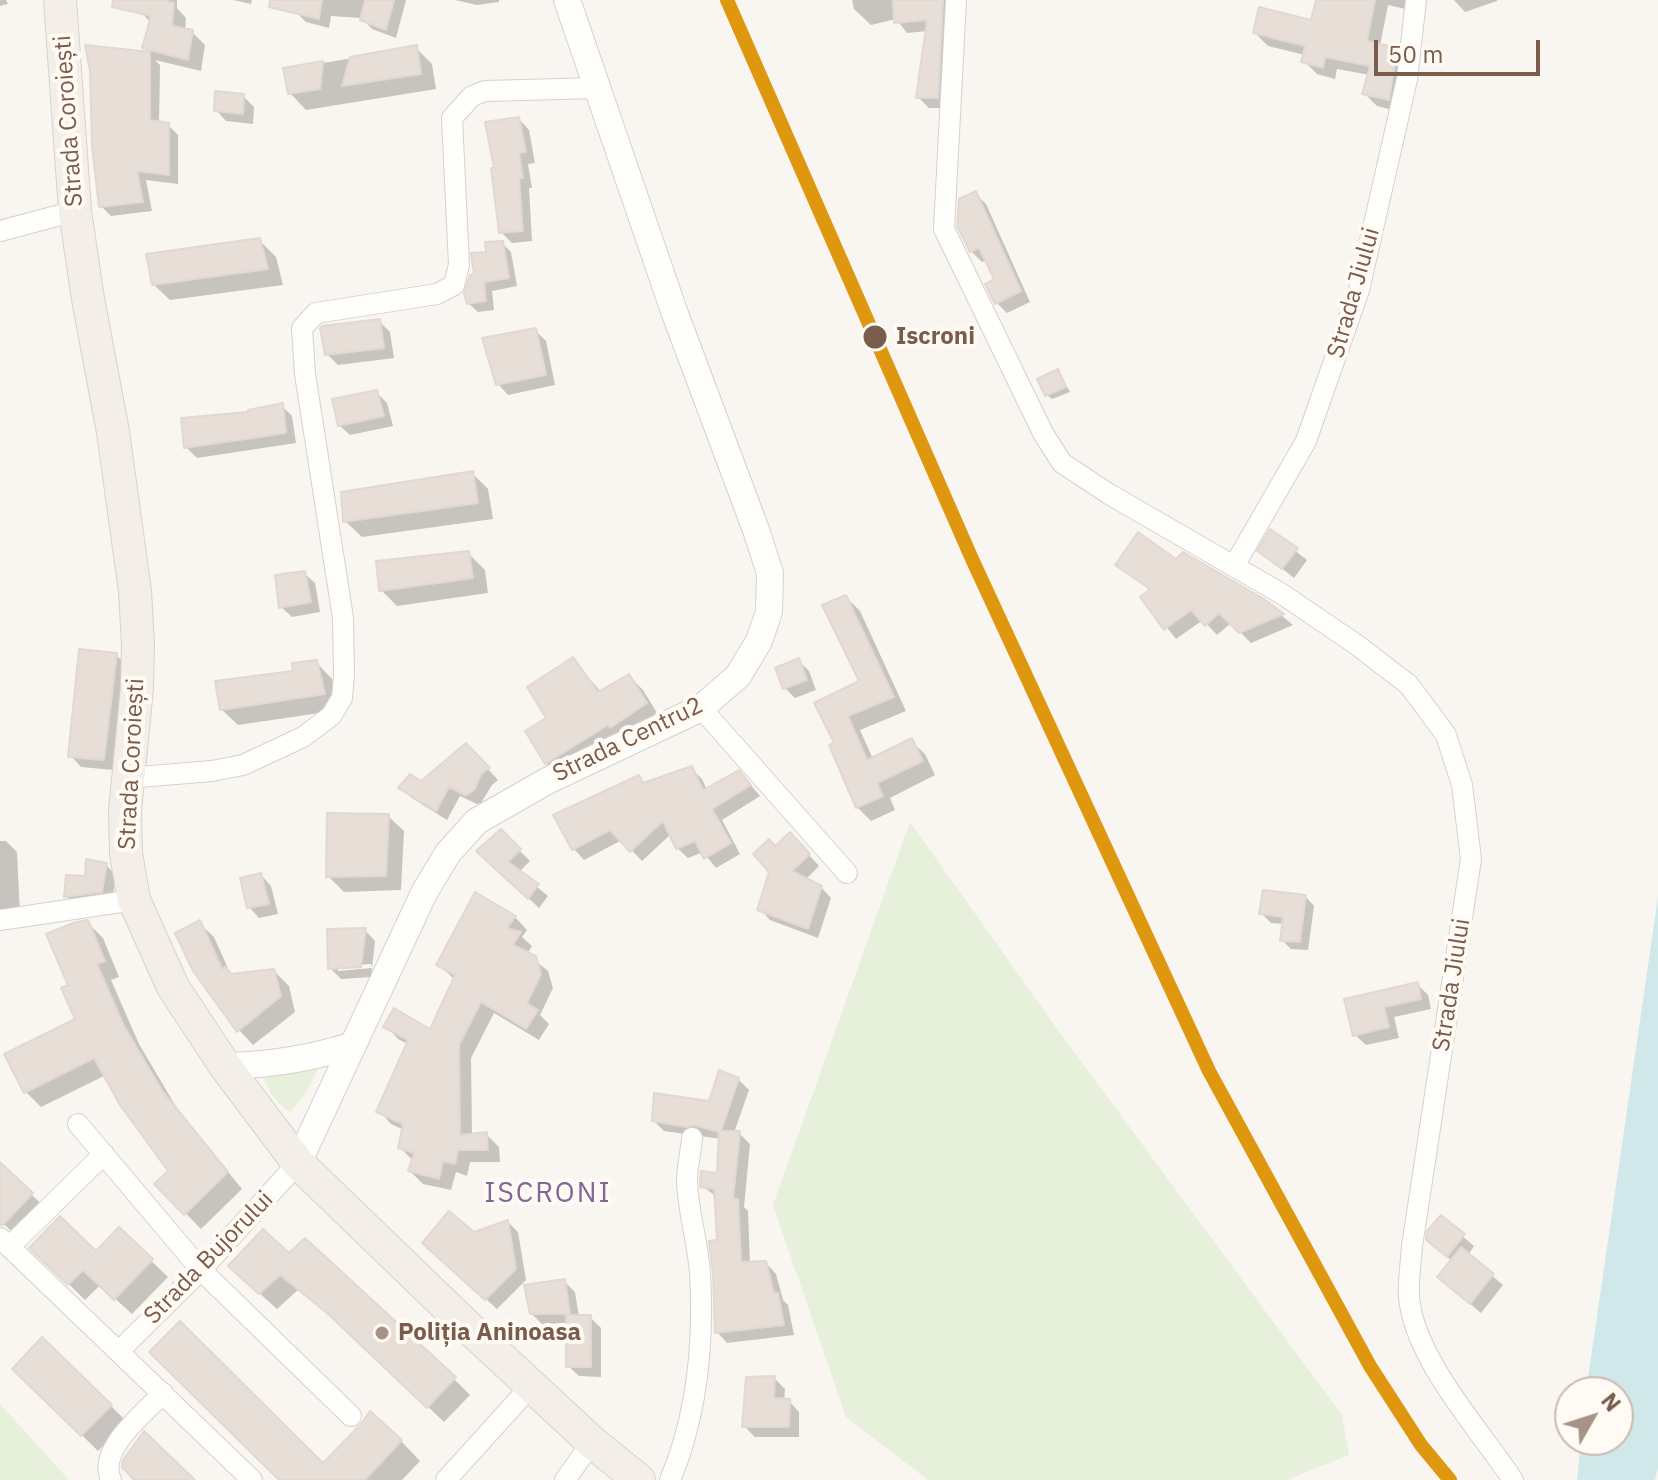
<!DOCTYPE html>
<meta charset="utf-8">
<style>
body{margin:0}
#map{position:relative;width:1658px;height:1480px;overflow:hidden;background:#f9f5f0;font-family:"IBM Plex Sans",sans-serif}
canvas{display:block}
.north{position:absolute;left:1554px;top:1376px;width:80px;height:80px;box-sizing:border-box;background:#fffaf3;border:2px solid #cabbb1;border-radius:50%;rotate:51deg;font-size:22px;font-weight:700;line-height:32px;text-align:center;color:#7a5c4d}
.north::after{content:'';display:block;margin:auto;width:28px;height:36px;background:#a69286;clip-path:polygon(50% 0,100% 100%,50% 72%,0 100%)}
.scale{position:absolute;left:1374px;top:40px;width:166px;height:36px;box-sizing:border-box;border:4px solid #7a5c4d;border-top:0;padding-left:10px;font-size:24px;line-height:28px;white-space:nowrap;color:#7a5c4d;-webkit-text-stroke:6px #fffaf3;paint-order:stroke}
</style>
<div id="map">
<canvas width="1658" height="1480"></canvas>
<div class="north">N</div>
<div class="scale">50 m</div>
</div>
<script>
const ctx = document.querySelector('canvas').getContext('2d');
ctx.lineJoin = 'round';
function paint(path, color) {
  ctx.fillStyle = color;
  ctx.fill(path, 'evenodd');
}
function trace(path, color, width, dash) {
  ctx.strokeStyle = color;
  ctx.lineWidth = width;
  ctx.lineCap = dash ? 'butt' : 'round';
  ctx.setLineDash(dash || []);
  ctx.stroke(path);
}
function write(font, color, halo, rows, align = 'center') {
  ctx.font = font + ' "IBM Plex Sans",sans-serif';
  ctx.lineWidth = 8;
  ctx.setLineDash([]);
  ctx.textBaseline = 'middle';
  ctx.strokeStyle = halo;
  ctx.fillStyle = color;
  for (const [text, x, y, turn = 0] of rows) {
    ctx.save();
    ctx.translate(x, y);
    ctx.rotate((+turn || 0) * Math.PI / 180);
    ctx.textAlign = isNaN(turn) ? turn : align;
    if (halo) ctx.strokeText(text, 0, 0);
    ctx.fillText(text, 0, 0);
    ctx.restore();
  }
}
paint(new Path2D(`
 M910,822L1060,1033L1342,1415L1349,1455L1287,1480H928L846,1417L773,1205Z
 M319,1067L305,1094L291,1112C276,1106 266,1086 261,1072Z
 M0,1404L69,1480H0Z`), '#e7f0db');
paint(new Path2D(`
 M1658,897V1467L1655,1480H1577L1581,1440H1618V1392H1586Z`), '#d0e8ea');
paint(new Path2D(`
 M0,0H6L8,4L0,6Z
 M137,0H177V8L186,18L185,31L192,32L205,45L201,71L155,60L160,65L159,124L168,125L178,135V184L146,180L152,211L111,216L101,206L88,47L151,55L144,47L151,23L141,12Z
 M233,0H252L251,4Z
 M299,0H406L396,38L372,29L362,18L331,16L329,28L306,22L296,12Z
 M455,0H499V2L477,5Z
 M852,0H954L948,108H929L918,97L927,31L907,33L896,19L871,25L854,9Z
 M1318,0H1412L1410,10L1388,5L1380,46L1396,50L1409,63L1401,112L1377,106L1364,93L1370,75L1337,69L1335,79L1317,74L1304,61L1305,55L1268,46L1255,33L1313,23Z
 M1454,0H1497V1L1465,12Z
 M416,48L432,64L436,89L306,110L290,93L285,69Z
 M243,96L254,107L253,124L226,121L216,110Z
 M519,119L529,130L535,163L528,164L532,188H529L532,241L512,243L501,232L497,169Z
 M975,193L986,204L1030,302L1007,313L996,302L997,280L987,260L982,262L971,251Z
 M259,240L276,257L283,285L170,300L153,284Z
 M502,243L511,252L517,286L492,291L494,310L478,312L468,303L476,276L488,254Z
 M379,321L390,332L394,358L338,365L327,354Z
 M535,330L546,341L555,385L508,395L498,384Z
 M1058,371L1070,392L1052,399L1047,395Z
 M376,392L387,403L393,426L350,435L339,425Z
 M282,406L292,416L296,443L197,458L186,447L251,414Z
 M472,473L488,489L493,519L362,537L345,521Z
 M1271,532L1307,560L1294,578L1260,551Z
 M468,553L485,570L488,593L397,606L381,590Z
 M1177,562L1263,600L1293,625L1251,643L1231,623L1217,635L1203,620L1176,639L1143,597L1151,591L1118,565Z
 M304,573L315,583L320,612L292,617L281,607Z
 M846,597L860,611L906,711L860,730L873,759L911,741L925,754L935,775L890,798L895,810L871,821L857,807L837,744L817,704L862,682Z
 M116,655L127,665L114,770L81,767L71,756Z
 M573,660L601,692L629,676L643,690L660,718L560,777L546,763L549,719Z
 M799,661L809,671L816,690L795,698L785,688Z
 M316,662L332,679L340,710L238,725L221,709Z
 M476,756L498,780L492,785L481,803L477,804L460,796L447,820L412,798L401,787L421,783Z
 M691,768L702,779L707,790L749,783L760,796L722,820L740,854L716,868L703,852L688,858L677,848L671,834L642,861L622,840L584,860L574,849L556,816L638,777L646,784Z
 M388,816L404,831L401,890L344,892L328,876Z
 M501,832L530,861L519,872L548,896L539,908L489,861Z
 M0,841H6L17,852L20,914H0Z
 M801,846L819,866L805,880L821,887L831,898L818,938L770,920L760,909L776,849Z
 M106,865L116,875L112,902L77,907L66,896Z
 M261,875L271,886L278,914L259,918L249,907Z
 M1305,896L1314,906L1308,950L1291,949L1282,940L1284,924L1271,923L1262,914Z
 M515,917L527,930L522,937L532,946L527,954L548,971L553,988L540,1015L549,1024L539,1040L494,1013L471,1058L472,1136L486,1134L499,1147L500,1162H470L467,1176L456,1172L451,1190L423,1184L410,1171L413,1161L400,1147L404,1130L391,1124L379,1111L408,1044L398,1039L386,1026L431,1032L455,980L439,965Z
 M87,922L103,938L119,977L111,980L139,1044L178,1110L242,1189L201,1229L157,1184L171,1171L106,1075L41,1107L25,1091L77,1020L71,986Z
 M199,923L214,937L231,975L274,971L289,986L295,1012L253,1045L239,1030Z
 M365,930L375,941L371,977L341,979L330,968ZM371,964L372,968L338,971V966Z
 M1417,984L1428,995L1431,1009L1394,1017L1399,1038L1366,1045L1355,1035L1347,1000Z
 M738,1079L749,1090L734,1133H739L750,1144L744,1207L748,1211L750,1264L766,1263L776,1274L783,1300L788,1305L794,1335L727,1343L717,1332L719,1242L717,1197L702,1186L719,1175L721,1139L664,1131L654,1121L710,1103Z
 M0,1165L51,1213L23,1243L0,1220Z
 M1441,1218L1474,1246L1468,1255L1503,1285L1481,1313L1439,1277L1452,1261L1439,1250Z
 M508,1222L518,1232L526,1280L497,1309L435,1253Z
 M119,1230L168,1277L132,1314L100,1285L85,1300L32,1248L97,1253Z
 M290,1255L454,1379L470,1395L444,1422L346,1329L298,1290L277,1309L247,1282Z
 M564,1281L575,1292L579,1317H590L601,1328V1377L579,1376L568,1366V1323L542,1324L531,1313Z
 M15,1369L111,1406L127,1422L98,1451Z
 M774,1378L785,1389L784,1401H789L799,1412V1437H755L744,1426Z
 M401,1441L420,1461L402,1480H281Z`), '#0003');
const building = new Path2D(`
 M113,0H162L174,3L172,26L193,30L188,60L142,48L151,16L112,7Z
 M270,0H322L319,19L269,7Z
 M365,0H394L386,30L360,20Z
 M893,0H943L938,98H916L927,20L894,23Z
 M1316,0H1375L1367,41L1397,48L1389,100L1362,94L1370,66L1325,57L1323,68L1301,62L1305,46L1253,33L1259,7L1311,20Z
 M85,45L150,52V120L169,123V175L137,171L143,202L99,207L92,146L90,71Z
 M417,45L421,74L342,86L350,57Z
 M323,61L320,89L288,94L283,68Z
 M215,91L244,94L243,114L214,111Z
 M519,117L526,152L519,153L523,178H519L523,231L499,233L491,168H494L485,122Z
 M976,191L1021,291L995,304L985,284L994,279L979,248L970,252L957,226L959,199Z
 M260,238L268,269L152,285L146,254Z
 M503,241L509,278L484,282L486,301L467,304L464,293L470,275L474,274L471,253L486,252L485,242Z
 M380,319L384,348L325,355L320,328L322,326Z
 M536,328L546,375L496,385L482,338Z
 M1058,369L1066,387L1045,396L1037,379Z
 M377,390L384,416L338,426L332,399Z
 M283,403L286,433L184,448L181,418L248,412V410Z
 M473,471L478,503L343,522L341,492Z
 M1270,529L1298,548L1282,569L1257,551Z
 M1138,532L1176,559L1183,552L1264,599L1284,614L1239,633L1219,613L1205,626L1191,610L1164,630L1140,597L1150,589L1115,565Z
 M469,551L473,578L379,591L376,561Z
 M305,571L311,602L279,608L275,575Z
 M846,595L894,697L848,716L867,760L912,738L923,761L877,783L883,796L856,808L829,745L834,743L814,703L859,681L822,605Z
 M79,649L117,653L104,760L68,757Z
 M573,657L598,692L629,674L647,703L610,728L608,725L545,764L525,731L546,718L527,687Z
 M799,658L807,680L783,689L775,668Z
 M317,660L325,694L220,710L215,681L293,671L292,663Z
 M466,743L490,768L481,774L475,789L470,793L465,795L449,787L436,811L398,788L410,774L421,781Z
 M692,766L703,790L739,770L751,785L712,809L731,843L704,859L695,841L676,849L663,821L630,852L610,830L572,850L553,815L639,775L643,783Z
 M327,813L389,814L386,876L326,877Z
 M501,829L521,849L508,862L539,884L528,899L476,851Z
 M790,832L810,854L792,871L822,886L808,929L757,910L769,872L753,854L769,839L775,846Z
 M86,859L107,863L102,892L64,897L66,875L85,876Z
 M261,873L269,904L247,908L240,878Z
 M1263,890L1306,895L1300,942L1280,941L1283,917L1259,914Z
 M475,892L516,916L507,928L521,932L513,945L536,956L541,974L527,1003L538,1010L526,1029L481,1002L459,1045L460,1135L487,1132L488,1150H458L455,1164L443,1161L439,1179L408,1171L414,1153L398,1148L403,1124L376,1112L408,1040L383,1027L394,1008L430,1029L455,975L436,965Z
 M88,920L105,961L97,964L124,1026L163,1092L228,1172L184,1215L154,1184L168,1171L120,1105L94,1058L24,1093L4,1054L75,1019L61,988L68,985L46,934L76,922Z
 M200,920L222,969L226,967L231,974L274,969L281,996L237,1032L193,971L175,933Z
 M366,928L361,967L328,969L327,929Z
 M1418,982L1421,999L1384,1007L1389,1027L1353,1036L1344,999Z
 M719,1070L739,1078L721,1131H740L733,1199H738L741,1262L766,1261L774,1293H778L784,1325L715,1333L713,1273L709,1241L717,1240L714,1189L700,1187V1181L701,1171L717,1173L719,1132L694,1125L686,1127L652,1121L654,1093L709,1101Z
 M0,1162L33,1193L3,1225H0Z
 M449,1211L474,1232L508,1220L516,1269L485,1300L422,1243Z
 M1441,1215L1465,1234L1447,1257L1426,1240L1427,1231Z
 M60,1216L96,1251L119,1227L153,1259L114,1300L83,1270L68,1285L29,1248Z
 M263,1229L289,1253L305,1238L456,1377L427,1408L327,1313L280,1275L259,1294L228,1266Z
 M1461,1247L1494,1274L1470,1304L1437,1277Z
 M565,1279L570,1314H530L524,1285Z
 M566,1315H591V1367H566Z
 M180,1321L323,1463L361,1424L370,1411L402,1440L365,1480H279L149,1352Z
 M42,1337L112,1405L81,1436L12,1369Z
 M775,1376L774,1398L790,1399L789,1427H742L746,1377Z
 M144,1431L195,1480H134L122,1467L123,1460Z`);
paint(building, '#e6ded7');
trace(building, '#e2d8d2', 2);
const minor = new Path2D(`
 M956,0L944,229L1043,433L1062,463L1109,494L1282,594L1357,645L1409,685L1446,735L1462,785L1471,859L1412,1246C1411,1263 1408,1280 1409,1296C1413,1357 1479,1429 1513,1480
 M0,231L75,211
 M1234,566L1306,441L1359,290L1407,79L1416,0
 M701,708L847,873
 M127,778L212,771L243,765L303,737L331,716L342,698L344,675L343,618L305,374L302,328L316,313L437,294L454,285L459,265L452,118L472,96L485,91L598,88
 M0,920L134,900
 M78,1124L201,1270L351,1416
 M0,1238L252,1480
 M9,1247L104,1154
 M119,1351L201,1270L298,1163
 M111,1480C97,1449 144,1414 163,1393
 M446,1480L531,1386
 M565,1480L592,1442
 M670,1480C697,1416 704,1342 700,1273C698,1243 688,1212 687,1181C687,1167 691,1152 692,1138`);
const tertiary = new Path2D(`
 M225,1066C270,1065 310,1059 353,1045
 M298,1163L424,893L448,853L477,821L547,781L701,708L738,676L759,641L769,612L770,573L756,530L674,311L567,0`);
const primary = new Path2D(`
 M60,0L75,211L88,299L113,432L135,591L138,644L137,688L125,811L126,853L134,900L173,987L225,1066L298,1163L468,1327L592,1442L639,1480`);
trace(minor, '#d7d1cb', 22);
trace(tertiary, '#d7d1cb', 28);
trace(primary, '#dad1cc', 34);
trace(minor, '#fefefd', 20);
trace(tertiary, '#fefefd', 26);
trace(primary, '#f3eee8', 32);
trace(new Path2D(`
 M727,0L972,559L1209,1071L1370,1366L1421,1445L1450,1480`), '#de970f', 14);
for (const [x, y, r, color] of [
 [875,337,13,"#7a5c4d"],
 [382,1333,8,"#a69286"]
]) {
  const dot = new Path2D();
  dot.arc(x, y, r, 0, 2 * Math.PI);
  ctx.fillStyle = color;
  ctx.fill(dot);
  trace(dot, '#fffaf3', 3);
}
write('24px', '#7a5c4d', '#fffaf3', [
 ["Strada Coroiești",69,121,-94],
 ["Strada Jiului",1354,293,-74],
 ["Strada Centru2",628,740,-26],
 ["Strada Coroiești",132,764,-87],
 ["Strada Jiului",1452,985,-81],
 ["Strada Bujorului",209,1258,-46]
]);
write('bold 24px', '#7a5c4d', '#fffaf3', [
 ["Iscroni",896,337]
], 'left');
write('bold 24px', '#7a5c4d', '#fffaf3', [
 ["Poliția Aninoasa",398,1333]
], 'left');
ctx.letterSpacing = '2px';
write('28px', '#846695', '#fffaf3', [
 ["ISCRONI",548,1194]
]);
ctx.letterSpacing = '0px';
</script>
